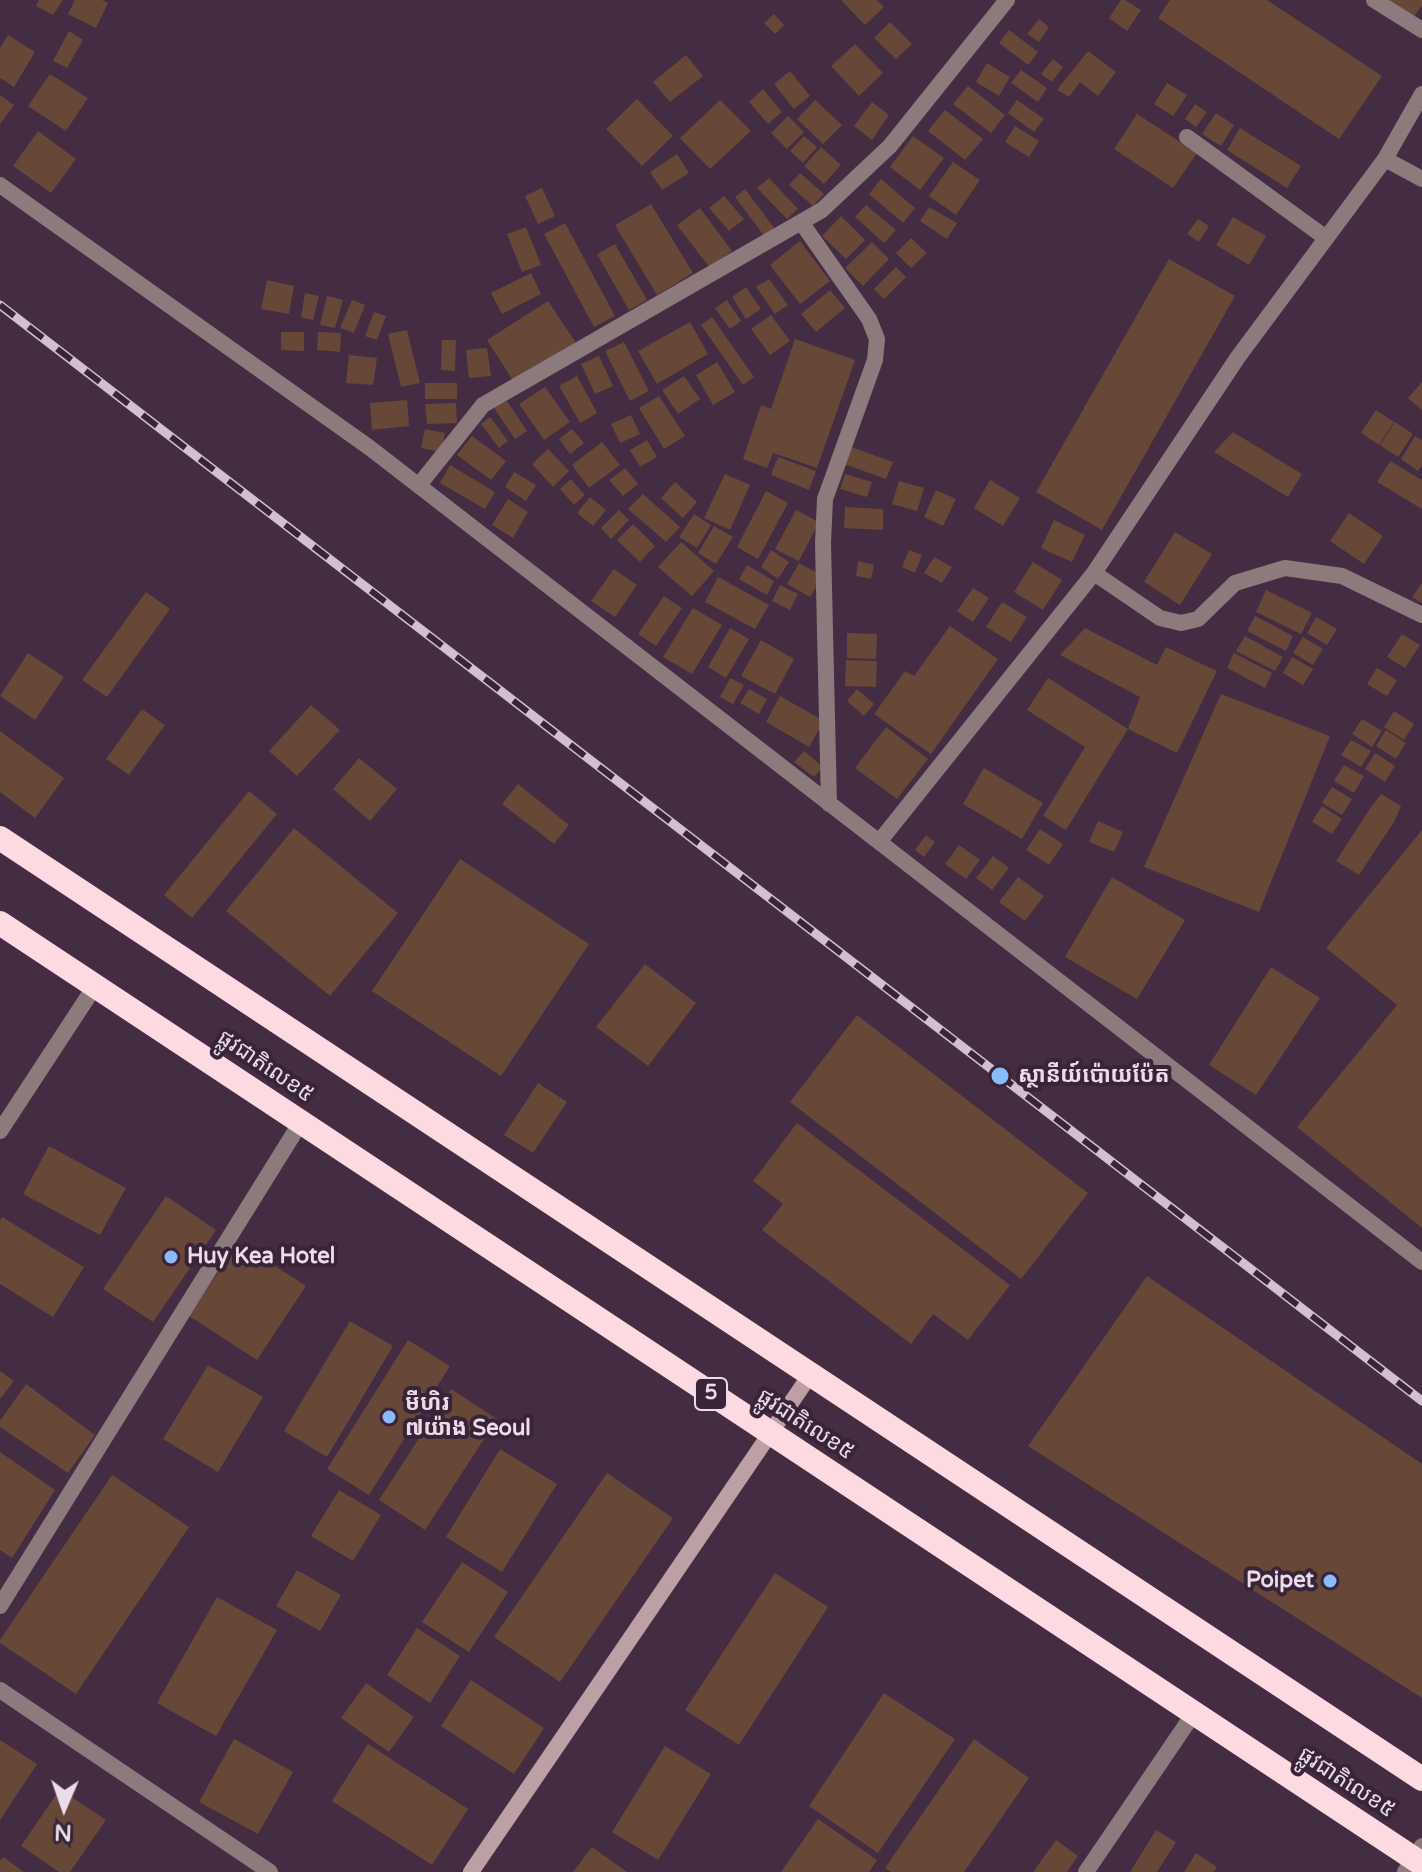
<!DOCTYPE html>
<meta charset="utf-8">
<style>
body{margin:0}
#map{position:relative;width:1422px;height:1872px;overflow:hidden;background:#442d43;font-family:"Varela Round",sans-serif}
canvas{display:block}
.north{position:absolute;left:24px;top:1768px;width:80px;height:80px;-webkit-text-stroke:6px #392338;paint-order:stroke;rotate:182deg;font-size:22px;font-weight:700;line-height:32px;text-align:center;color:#ebdce9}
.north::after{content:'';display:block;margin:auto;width:28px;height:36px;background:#ebdce9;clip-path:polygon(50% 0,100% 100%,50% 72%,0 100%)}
</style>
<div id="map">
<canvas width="1422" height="1872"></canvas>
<div class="north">N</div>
</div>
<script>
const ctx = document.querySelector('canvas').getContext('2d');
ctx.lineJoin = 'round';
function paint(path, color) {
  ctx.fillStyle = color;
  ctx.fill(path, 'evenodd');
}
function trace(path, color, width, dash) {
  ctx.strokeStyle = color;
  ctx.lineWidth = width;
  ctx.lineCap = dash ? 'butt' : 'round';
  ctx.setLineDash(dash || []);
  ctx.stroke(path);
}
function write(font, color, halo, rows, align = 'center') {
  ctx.font = font + ' "Varela Round","Noto Sans Khmer",sans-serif';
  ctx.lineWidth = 8;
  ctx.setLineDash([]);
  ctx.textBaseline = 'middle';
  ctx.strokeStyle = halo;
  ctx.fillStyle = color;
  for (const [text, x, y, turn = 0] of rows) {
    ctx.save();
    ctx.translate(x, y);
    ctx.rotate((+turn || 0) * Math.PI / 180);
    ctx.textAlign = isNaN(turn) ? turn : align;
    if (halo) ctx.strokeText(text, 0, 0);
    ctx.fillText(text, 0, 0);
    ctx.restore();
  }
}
paint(new Path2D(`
 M39,0H63L53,15L36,6Z
 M75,0H102L108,3L96,28L68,14Z
 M841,0H877L884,7L865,25Z
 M1121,0H1125L1141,10L1127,31L1109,18Z
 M1170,0H1267L1382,76L1339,139L1158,18Z
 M1386,0H1422V6L1412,19Z
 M774,14L784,25L775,34L764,23Z
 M1039,19L1049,27L1039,42L1027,34Z
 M890,22L912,44L896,59L874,38Z
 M1009,30L1038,52L1028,65L999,43Z
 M69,31L83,40L67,68L53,61Z
 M8,35L35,52L14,87L0,78V48Z
 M855,44L883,73L859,96L831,66Z
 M1088,51L1116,72L1098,96L1080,82L1069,97L1057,90Z
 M686,55L703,76L670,102L653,82Z
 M1053,59L1063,67L1052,82L1041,74Z
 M987,63L1010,77L999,96L976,82Z
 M1021,70L1047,88L1038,102L1011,83Z
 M790,71L810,96L794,109L774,84Z
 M50,74L88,98L66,131L28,106Z
 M1167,83L1187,95L1173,116L1154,104Z
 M968,86L1005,115L991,133L953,104Z
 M763,89L782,112L768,124L749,102Z
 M0,95L14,105L0,124Z
 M637,99L673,136L642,166L606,129Z
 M720,100L751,131L710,169L680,138Z
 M815,100L842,125L823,144L797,119Z
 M1017,100L1044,119L1034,132L1008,113Z
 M872,102L889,115L872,140L854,126Z
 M1195,104L1207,112L1196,127L1185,119Z
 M945,110L983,139L965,160L928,131Z
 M1216,113L1234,125L1221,146L1202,134Z
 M1137,114L1197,153L1173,188L1114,149Z
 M788,116L804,132L787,149L771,133Z
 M1015,126L1039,141L1029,157L1005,142Z
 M1240,128L1301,166L1287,188L1227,150Z
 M38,131L76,159L51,193L13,166Z
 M804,136L817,147L803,163L790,151Z
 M913,136L944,158L920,190L890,167Z
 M821,147L841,165L824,184L804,166Z
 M677,154L689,173L662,190L650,172Z
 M953,162L980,180L956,215L929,196Z
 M800,173L824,194L813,206L789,185Z
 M769,178L798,209L787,219L757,188Z
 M881,179L915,208L903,223L869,194Z
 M542,188L555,216L538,224L525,196Z
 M745,189L775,229L765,237L735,197Z
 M724,196L744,219L729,231L709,208Z
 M651,204L693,273L657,295L615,225Z
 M866,205L896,230L884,243L855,217Z
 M929,207L957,223L947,239L920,221Z
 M700,208L732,251L710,268L677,225Z
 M841,216L865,240L846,259L822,236Z
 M1233,217L1266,236L1249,265L1216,245Z
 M1198,219L1209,226L1199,242L1187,234Z
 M565,223L615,316L594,327L544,234Z
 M526,227L541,265L522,272L507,234Z
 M911,238L927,253L911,268L896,253Z
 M800,241L830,281L800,304L770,265Z
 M872,242L889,259L863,286L845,268Z
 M615,244L647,300L629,310L597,254Z
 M1169,259L1235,296L1102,530L1036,492Z
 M896,267L906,277L884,299L874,289Z
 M531,273L541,294L502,314L491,293Z
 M769,279L788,305L775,314L756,287Z
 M267,280L294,286L289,314L261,309Z
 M746,287L761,309L746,319L732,297Z
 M830,290L845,308L816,332L801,314Z
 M305,293L319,296L313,320L301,317Z
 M327,296L343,300L335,328L320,325Z
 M352,300L365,305L354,333L340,328Z
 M727,300L741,321L730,329L715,308Z
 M548,301L576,343L514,382L487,340Z
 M374,312L386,316L377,340L365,336Z
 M771,315L790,341L770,355L751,329Z
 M712,317L754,377L743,385L701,325Z
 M690,322L708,354L657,384L638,351Z
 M407,330L420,383L401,387L388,334Z
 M281,332H304V351L281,350Z
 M318,332L341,333L340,352L317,350Z
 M795,339L855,360L817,468L773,453L767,468L743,459L761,405L771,409Z
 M442,340H456L455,371L441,370Z
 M624,342L649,391L630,401L605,351Z
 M487,348L491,376L469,378L466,350Z
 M349,355L377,358L373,385L346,383Z
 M599,356L613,386L595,394L581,364Z
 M717,362L735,392L713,405L696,375Z
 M577,376L597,413L580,423L559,386Z
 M684,376L700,399L678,414L662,390Z
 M1422,382V410L1408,398Z
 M425,383H457V399H425Z
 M545,387L570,422L544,440L519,404Z
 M659,396L685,436L664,449L639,408Z
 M407,400L409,426L372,430L370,403Z
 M507,401L527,431L515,439L494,408Z
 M456,403L457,423L427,424L425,404Z
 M1376,410L1394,422L1379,445L1361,433Z
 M631,415L640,434L620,443L611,424Z
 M490,417L508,441L499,448L481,424Z
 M1395,422L1413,434L1398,457L1380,445Z
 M425,429L445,433L441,452L421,448Z
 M572,429L584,443L570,454L559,439Z
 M1233,432L1302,474L1288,497L1214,452Z
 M472,436L506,461L491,480L457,455Z
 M1415,436L1422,440V465L1418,471L1401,459Z
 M647,440L657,457L640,467L630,450Z
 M602,442L620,465L589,488L572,465Z
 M851,447L893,462L886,479L844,464Z
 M548,449L569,471L553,487L532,464Z
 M778,457L816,471L809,490L771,475Z
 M1390,461L1422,480V509L1377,482Z
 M450,465L495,492L485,509L440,483Z
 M625,468L638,484L623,496L609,480Z
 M514,472L536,485L526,501L505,487Z
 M725,474L750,485L730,530L704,518Z
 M845,474L872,482L867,497L840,489Z
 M571,479L585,495L574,505L560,489Z
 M990,480L1020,498L1003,526L974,508Z
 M899,481L924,488L917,511L892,504Z
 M675,482L697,502L683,518L661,498Z
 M936,490L956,499L943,526L924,517Z
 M766,491L788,503L758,559L737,547Z
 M643,494L680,527L666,542L628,509Z
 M590,497L606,510L593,526L577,513Z
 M508,499L528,512L513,538L492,525Z
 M845,507L883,509V530L844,528Z
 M619,510L629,520L611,539L601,528Z
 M796,510L819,522L799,561L775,549Z
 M1349,513L1383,536L1364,564L1330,541Z
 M694,514L711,525L697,548L679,537Z
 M1054,520L1085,535L1072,562L1041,548Z
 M633,524L655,546L640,562L617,540Z
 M714,526L733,537L716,564L698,553Z
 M1175,532L1212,554L1180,605L1144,582Z
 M681,542L714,571L692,596L658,567Z
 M771,550L789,562L778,579L761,567Z
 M909,550L922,555L915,573L902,567Z
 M934,557L952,567L942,583L924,573Z
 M858,561L874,565L871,579L856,576Z
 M1033,562L1062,580L1043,610L1014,592Z
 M799,563L823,576L810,597L787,584Z
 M747,565L774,581L767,595L739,579Z
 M614,569L637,585L615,617L591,601Z
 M718,577L769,605L755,629L705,602Z
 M1422,583V603L1412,597Z
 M780,585L798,594L790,610L772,601Z
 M973,588L989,598L973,622L957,611Z
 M1266,590L1312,613L1301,634L1256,612Z
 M146,592L170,609L107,697L82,680Z
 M664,596L682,608L656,646L638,634Z
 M1002,602L1027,617L1011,642L986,627Z
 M693,608L722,625L692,674L663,657Z
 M1255,616L1293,636L1286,651L1247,631Z
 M1316,617L1337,629L1327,645L1307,633Z
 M950,626L998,659L931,754L874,714L905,671L914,676Z
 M730,628L749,639L726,678L708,667Z
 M1085,628L1157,665L1166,647L1217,671L1177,753L1128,729L1066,830L1043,816L1085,747L1027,710L1048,678L1128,729L1140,697L1060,655Z
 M847,633L877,634L876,659L847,658Z
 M1402,634L1420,645L1405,668L1387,657Z
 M1245,636L1283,657L1275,671L1236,651Z
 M1303,637L1323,649L1313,665L1293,653Z
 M761,640L794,659L775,694L741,676Z
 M28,653L64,677L35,720L0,696Z
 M1234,653L1272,673L1265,688L1227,668Z
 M1292,657L1313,669L1303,685L1283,673Z
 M846,660L877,661L876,687L845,686Z
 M1377,668L1397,680L1387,696L1367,684Z
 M730,678L744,685L733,704L720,697Z
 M749,689L767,699L759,714L740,703Z
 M857,689L874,704L864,716L847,701Z
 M1221,694L1330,736L1259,912L1144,867Z
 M780,696L824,721L809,747L766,722Z
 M311,705L340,730L297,776L269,751Z
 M142,709L165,725L129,775L106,759Z
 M1394,711L1414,724L1404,740L1384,727Z
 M1362,719L1382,731L1372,747L1352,734Z
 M886,727L928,759L897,799L855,768Z
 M1386,730L1406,743L1396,759L1376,746Z
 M0,731L64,778L35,818L0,792Z
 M1351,740L1371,751L1361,767L1341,755Z
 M804,751L823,767L814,777L794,762Z
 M1375,753L1395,766L1385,782L1365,769Z
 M359,758L397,789L370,821L333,789Z
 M1344,765L1364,776L1354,793L1334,781Z
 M984,768L1043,803L1022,839L963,804Z
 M518,784L569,825L554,844L502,804Z
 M1332,787L1352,799L1342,815L1322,803Z
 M249,791L277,814L192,918L164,895Z
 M1381,794L1401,806L1394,822L1359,875L1336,861L1371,807Z
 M1322,806L1342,819L1332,834L1312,822Z
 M1098,821L1123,832L1114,852L1089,842Z
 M294,828L398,913L330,996L226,911Z
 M1040,829L1063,844L1049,865L1026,850Z
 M1422,830V1228L1297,1127L1397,1005L1326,948Z
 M926,835L935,842L924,857L915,850Z
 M959,845L980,860L966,879L945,864Z
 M993,856L1009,868L992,890L976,878Z
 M460,859L589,944L501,1076L372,991Z
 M1018,877L1044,896L1025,921L999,902Z
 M1112,877L1185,920L1137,999L1065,957Z
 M645,964L696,1003L648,1066L596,1027Z
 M1271,967L1320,998L1256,1095L1209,1065Z
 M857,1015L1088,1193L1021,1279L790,1102Z
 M538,1083L567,1102L533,1153L504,1135Z
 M797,1123L1010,1285L968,1340L933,1314L911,1344L762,1230L783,1204L753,1181Z
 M49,1146L126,1188L100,1235L23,1194Z
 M166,1196L216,1230L153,1322L103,1289Z
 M2,1217L84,1267L53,1317L0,1284V1221Z
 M238,1242L306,1286L257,1360L189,1316Z
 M1147,1276L1422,1464V1698L1028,1446Z
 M350,1321L393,1346L327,1457L284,1431Z
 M408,1340L450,1366L369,1495L327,1469Z
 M208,1365L263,1397L218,1472L163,1439Z
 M0,1371L14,1381L0,1399Z
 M26,1384L95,1435L68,1473L0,1427V1421Z
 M451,1389L497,1419L425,1530L379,1500Z
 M500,1449L557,1484L502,1572L446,1537Z
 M0,1452L55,1490L12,1558L0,1550Z
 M607,1473L673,1518L560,1682L494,1637Z
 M112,1475L189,1527L76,1694L0,1643V1640Z
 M339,1490L381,1515L353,1561L311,1536Z
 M462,1562L508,1592L469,1652L422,1622Z
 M297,1570L341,1595L320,1631L276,1606Z
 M775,1573L828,1607L739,1745L685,1710Z
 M217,1597L277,1630L216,1736L157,1703Z
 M417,1628L460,1656L430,1703L387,1675Z
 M471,1680L544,1728L514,1774L441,1726Z
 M366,1683L414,1717L389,1752L341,1718Z
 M884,1693L955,1739L878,1853L809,1806Z
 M234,1739L293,1772L258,1834L199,1802Z
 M974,1739L1029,1778L964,1872H891L885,1868Z
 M0,1740L37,1764L0,1820Z
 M368,1744L468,1809L432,1865L332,1801Z
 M665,1746L711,1774L658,1860L612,1832Z
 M60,1789L106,1820L70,1872H59L21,1846Z
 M818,1819L877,1860L869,1872H781Z
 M1156,1830L1176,1842L1157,1872H1130Z
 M1056,1840L1078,1856L1067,1872H1033Z
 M592,1847L627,1872H573Z
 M1196,1853L1217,1867L1214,1872H1184Z
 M3,1857L24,1872H0V1861Z`), '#664738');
trace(new Path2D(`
 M1374,0L1422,30
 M1187,137L1326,238
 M0,1606L301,1122
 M1086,1872L1194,1713`), '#8c7a7d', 16);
trace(new Path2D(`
 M1385,159L1422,179
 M0,185L370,448L1422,1262
 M801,222L869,319L877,339L875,360L825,499L823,543L829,804
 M419,485L483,405L822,210L890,146L1007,0
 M1094,573L1160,618L1181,623L1198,619L1235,583L1285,568L1342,576L1422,615
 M879,842L1094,573L1238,357L1385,159L1422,94
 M0,1131L95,986
 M0,1690L270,1872
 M1405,1872L1422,1846`), '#8c7a7d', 16);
trace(new Path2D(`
 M471,1872L810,1375`), '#bca0a5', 16);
trace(new Path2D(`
 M0,838L1422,1779
 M0,923L1422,1864`), '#fddae1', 24);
const rail = new Path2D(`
 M0,305L1422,1401`);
trace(rail, '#d1c0cf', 9);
trace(rail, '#392338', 6, [18]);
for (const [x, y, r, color] of [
 [1000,1076,10,"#87bbfb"],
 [171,1257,8,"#87bbfb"],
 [389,1417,8,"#87bbfb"],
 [1330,1581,8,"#87bbfb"]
]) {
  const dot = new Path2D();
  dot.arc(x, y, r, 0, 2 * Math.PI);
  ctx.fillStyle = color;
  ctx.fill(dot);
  trace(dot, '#392338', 3);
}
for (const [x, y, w] of [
 [711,1394,32]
]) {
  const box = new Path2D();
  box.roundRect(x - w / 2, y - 16, w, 32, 6);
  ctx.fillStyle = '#392338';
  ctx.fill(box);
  trace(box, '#ebdce9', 2);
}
write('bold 20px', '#ebdce9', null, [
 ["5",711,1394]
]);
write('22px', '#ebdce9', '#392338', [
 ["ផ្លូវជាតិលេខ៥",265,1067,34],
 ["ផ្លូវជាតិលេខ៥",805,1425,33],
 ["ផ្លូវជាតិលេខ៥",1346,1783,33]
]);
write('bold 22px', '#ebdce9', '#392338', [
 ["ស្ថានីយ៍ប៉ោយប៉ែត",1018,1076],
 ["Huy Kea Hotel",187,1257],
 ["មីហិរ",405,1404],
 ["៧យ៉ាង Seoul",405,1429],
 ["Poipet",1314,1581,"right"]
], 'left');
</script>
